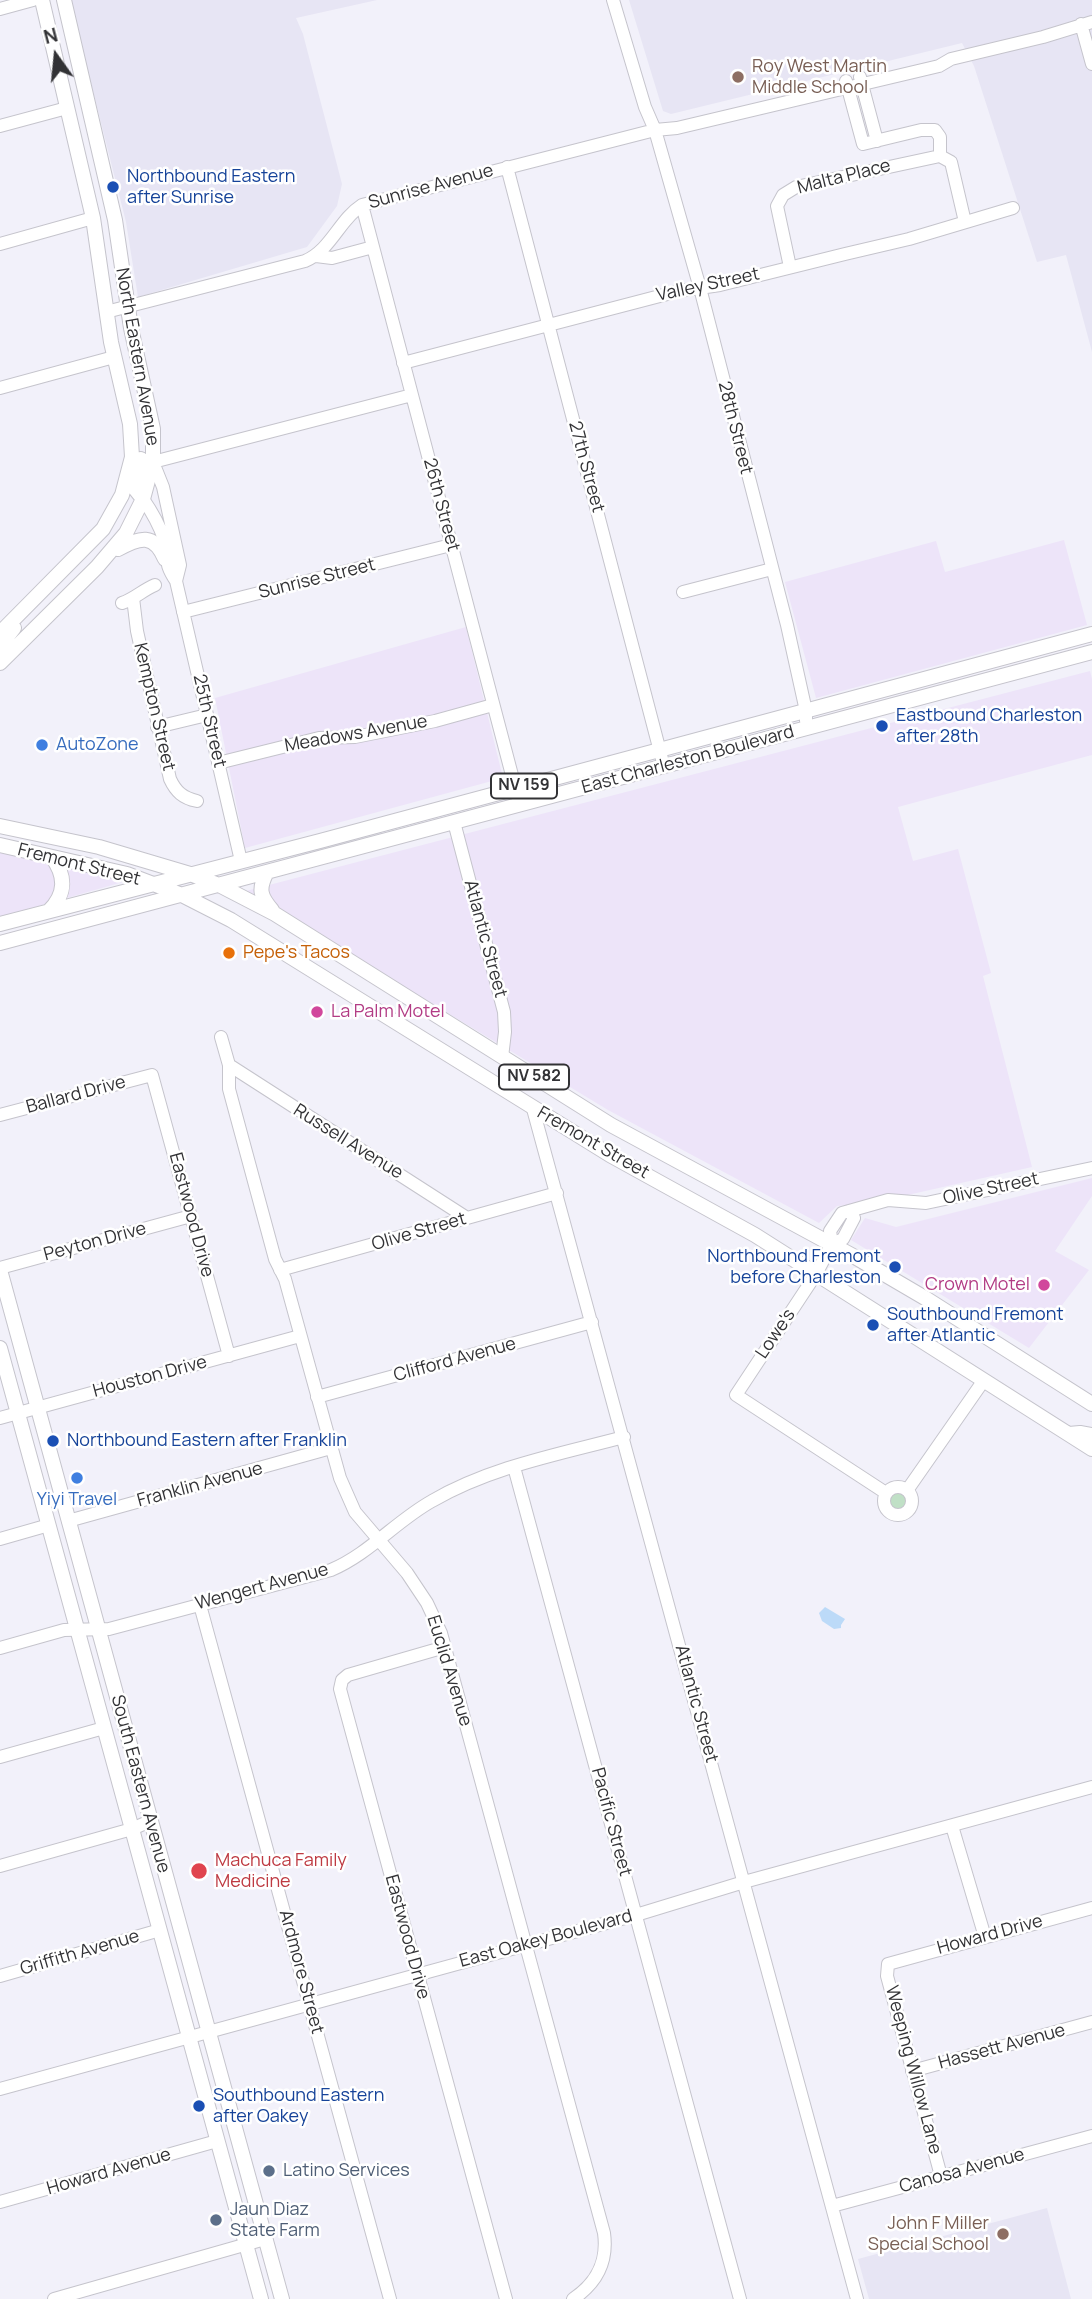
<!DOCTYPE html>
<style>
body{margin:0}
#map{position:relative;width:1092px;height:2299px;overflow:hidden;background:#f2f1fa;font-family:Manrope,sans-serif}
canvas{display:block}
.north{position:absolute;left:21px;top:21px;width:70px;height:70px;-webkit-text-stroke:5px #fff;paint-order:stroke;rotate:345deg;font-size:19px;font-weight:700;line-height:28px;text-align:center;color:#323235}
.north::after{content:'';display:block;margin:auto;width:24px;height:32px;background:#323235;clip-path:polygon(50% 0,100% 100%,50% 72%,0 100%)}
</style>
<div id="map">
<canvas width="1092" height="2299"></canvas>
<div class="north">N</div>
</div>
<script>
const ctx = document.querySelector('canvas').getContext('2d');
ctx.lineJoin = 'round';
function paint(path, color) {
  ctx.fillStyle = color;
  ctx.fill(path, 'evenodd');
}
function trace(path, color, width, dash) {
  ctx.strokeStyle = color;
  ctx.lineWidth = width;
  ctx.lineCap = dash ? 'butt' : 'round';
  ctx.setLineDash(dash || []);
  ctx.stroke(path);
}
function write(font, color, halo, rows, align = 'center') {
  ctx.font = font + ' Manrope,sans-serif';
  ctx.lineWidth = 5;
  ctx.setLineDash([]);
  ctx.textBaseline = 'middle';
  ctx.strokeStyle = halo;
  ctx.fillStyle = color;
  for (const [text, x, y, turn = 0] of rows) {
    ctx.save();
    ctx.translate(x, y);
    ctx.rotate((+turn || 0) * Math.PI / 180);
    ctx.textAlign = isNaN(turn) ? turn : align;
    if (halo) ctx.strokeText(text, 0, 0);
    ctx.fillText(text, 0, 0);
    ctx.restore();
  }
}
paint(new Path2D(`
 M1064,540L1087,625L816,698L785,582L936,541L945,572Z
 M466,627L503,778L245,848L215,698Z
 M1090,671L1092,679V755L898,807L913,861L958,849L991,973L983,976L1032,1167L872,1203L837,1206L819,1223L608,1110L246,891Z
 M0,851L110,877L123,882L0,917Z
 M1092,1178V1196L1055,1251L1089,1270L1029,1348L851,1240L865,1218L896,1227Z`), '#ede4f9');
paint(new Path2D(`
 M70,0H377L296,18L303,34L342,184L337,206L307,247L138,297L126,222Z
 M629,0H1092V352L1066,255L1037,262L974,66L962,43L671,114L663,111Z
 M1047,2208L1071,2299H869L858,2259Z`), '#e7e5f4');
paint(new Path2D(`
 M885 1505a13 13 0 1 1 26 0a13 13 0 1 1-26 0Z`), '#c0e0c6');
paint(new Path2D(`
 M825,1607L845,1619L841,1625V1628L834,1629L822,1621L819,1613Z`), '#bcdaf8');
const minor = new Path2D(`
 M613,0L645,107L655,130L700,288L787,625L806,711V721
 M0,9L33,0
 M1081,24L1092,64
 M860,77L877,141
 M846,81L863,144L921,130H935L940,137V156
 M0,126L67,108
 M507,167L662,759
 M362,205L518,798
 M0,244L93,218
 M316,256L332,258L373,247
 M790,267L777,206L783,195L796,187L940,156L951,162L965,222
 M106,312L305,261C331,250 339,220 362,205L655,130L677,128L939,66L951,59L1043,37L1092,22
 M403,363L679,291L720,285L845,254L909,239L1013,208
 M0,388L114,357
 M143,499C152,512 159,524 164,539C170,559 162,560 176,581L241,861
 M176,581L180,565L163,487L153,462L412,395
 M683,592L772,569
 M133,598L137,631L170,779C176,792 183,798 197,801
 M122,603C134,599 143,590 155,585
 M183,612L451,545
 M157,727L207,715
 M218,763L319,738L355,737L435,721L493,705
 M454,822L504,1012L505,1032L502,1057
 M221,1037L229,1065V1089L275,1259L285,1279L340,1478L355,1512L407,1573L427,1603L441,1633L604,2233C608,2262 597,2283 573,2299
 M229,1065L467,1218
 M533,1109L857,2299
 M0,1115L152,1075L229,1356
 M832,1244L843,1239L854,1218L849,1211
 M0,1268L191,1216
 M280,1270L557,1193
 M317,1397L592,1322
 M0,1418L300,1336
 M514,1467L740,2299
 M884 1501a14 14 0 1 1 28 0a14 14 0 1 1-28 0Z
 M908,1489L984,1380
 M886,1493L736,1395L816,1274L832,1244L830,1231L842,1213L888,1200L926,1203L1092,1168
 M68,1521L331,1448
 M0,1539L49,1525
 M200,1605L390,2299
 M445,1647L348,1675L342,1680L340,1689L506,2299
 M0,1648L64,1630L109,1629L331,1570C369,1554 396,1521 432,1501C490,1467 560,1454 624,1437
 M0,1757L104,1728
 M952,1826L985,1937
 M0,1866L132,1829L150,1821
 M0,1976L160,1930
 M912,2071L1092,2022
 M0,2089L636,1915L744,1882L1092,1787
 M941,2176L887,1976L888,1964L1092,1908
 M0,2202L217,2141
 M832,2206L1092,2136
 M54,2299L265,2239`);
const major = new Path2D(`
 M141,459L135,489L143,499
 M118,549C140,537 154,533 165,559
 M0,633L103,529L122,495L132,457L130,424L111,342L93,218L42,0
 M0,646L14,628
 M0,663L97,567L126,533L143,499L153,462V429L131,328L115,220L64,0
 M0,826L99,847L190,874L219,885L275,914L611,1125L855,1257L925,1298L1092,1404
 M0,845L127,874L182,895L231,920L610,1155L755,1235L1092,1449
 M267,872C258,889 260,896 272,910
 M49,911C66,894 66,876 52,857
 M0,924L320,841L1092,634
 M0,943L1092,652
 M0,1270L282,2299
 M0,1348L261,2299
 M1069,1434L1080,1433L1092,1435`);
trace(minor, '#c5c4cc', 14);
trace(major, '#c5c4cc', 16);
trace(minor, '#fff', 12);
trace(major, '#fff', 14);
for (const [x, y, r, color] of [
 [738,77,7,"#8d6e63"],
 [113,187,7,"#1a4fb4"],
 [882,726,7,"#1a4fb4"],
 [42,745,7,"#3f7fe0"],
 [229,953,7,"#e8710a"],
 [317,1012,7,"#d1479c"],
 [895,1267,7,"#1a4fb4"],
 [1044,1285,7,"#d1479c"],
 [873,1325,7,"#1a4fb4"],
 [53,1441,7,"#1a4fb4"],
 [77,1478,7,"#3f7fe0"],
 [199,1871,9,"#e0444e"],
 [199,2106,7,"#1a4fb4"],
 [269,2171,7,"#5c6f8a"],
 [216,2220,7,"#5c6f8a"],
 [1003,2234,7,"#8d6e63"]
]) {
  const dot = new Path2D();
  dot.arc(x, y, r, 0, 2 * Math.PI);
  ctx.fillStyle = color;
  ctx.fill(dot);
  trace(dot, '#fff', 2.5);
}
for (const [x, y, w] of [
 [524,786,66],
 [534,1077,70]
]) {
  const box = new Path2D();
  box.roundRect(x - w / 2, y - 12.5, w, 25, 5);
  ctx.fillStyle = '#fff';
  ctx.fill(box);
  trace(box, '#323235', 2);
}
write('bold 16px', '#323235', null, [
 ["NV 159",524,786],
 ["NV 582",534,1077]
]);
write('18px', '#785e54', '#fff', [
 ["Roy West Martin",752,67],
 ["Middle School",752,88],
 ["John F Miller",989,2224,"right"],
 ["Special School",989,2245,"right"]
], 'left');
write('18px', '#164399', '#fff', [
 ["Northbound Eastern",127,177],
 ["after Sunrise",127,198],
 ["Eastbound Charleston",896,716],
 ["after 28th",896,737],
 ["Northbound Fremont",881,1257,"right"],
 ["before Charleston",881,1278,"right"],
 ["Southbound Fremont",887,1315],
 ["after Atlantic",887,1336],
 ["Northbound Eastern after Franklin",67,1441],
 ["Southbound Eastern",213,2096],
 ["after Oakey",213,2117]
], 'left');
write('18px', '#323235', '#fff', [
 ["Malta Place",844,177,-14],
 ["Sunrise Avenue",431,187,-15],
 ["Valley Street",708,285,-12],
 ["North Eastern Avenue",137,357,80],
 ["28th Street",735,428,76],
 ["27th Street",586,467,75],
 ["26th Street",441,505,75],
 ["Sunrise Street",317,579,-14],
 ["Kempton Street",154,707,77],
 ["25th Street",209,721,77],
 ["Meadows Avenue",356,734,-10],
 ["East Charleston Boulevard",688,760,-15],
 ["Fremont Street",79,865,14],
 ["Atlantic Street",485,939,75],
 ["Ballard Drive",76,1095,-15],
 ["Russell Avenue",348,1142,32],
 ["Fremont Street",593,1143,30],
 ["Olive Street",991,1189,-12],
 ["Eastwood Drive",191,1215,75],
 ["Olive Street",419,1232,-16],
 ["Peyton Drive",95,1242,-15],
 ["Lowe's",776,1334,-56],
 ["Clifford Avenue",455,1360,-15],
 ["Houston Drive",150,1377,-15],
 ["Franklin Avenue",200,1485,-15],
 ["Wengert Avenue",262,1587,-15],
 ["Euclid Avenue",449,1671,73],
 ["Atlantic Street",696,1704,75],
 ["South Eastern Avenue",140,1784,75],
 ["Pacific Street",611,1822,75],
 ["Howard Drive",990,1935,-15],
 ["Eastwood Drive",407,1937,75],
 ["East Oakey Boulevard",546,1939,-15],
 ["Griffith Avenue",80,1953,-16],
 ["Ardmore Street",301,1972,75],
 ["Hassett Avenue",1002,2047,-15],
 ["Weeping Willow Lane",913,2070,75],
 ["Canosa Avenue",962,2171,-15],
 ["Howard Avenue",109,2172,-16]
]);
write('18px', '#366cbe', '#fff', [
 ["AutoZone",56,745],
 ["Yiyi Travel",77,1500,"center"]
], 'left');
write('18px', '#c56008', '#fff', [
 ["Pepe's Tacos",243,953]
], 'left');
write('18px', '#b23c85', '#fff', [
 ["La Palm Motel",331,1012],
 ["Crown Motel",1030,1285,"right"]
], 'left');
write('18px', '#be3a42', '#fff', [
 ["Machuca Family",215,1861],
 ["Medicine",215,1882]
], 'left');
write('18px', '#4e5e75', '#fff', [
 ["Latino Services",283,2171],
 ["Jaun Diaz",230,2210],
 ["State Farm",230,2231]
], 'left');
</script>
